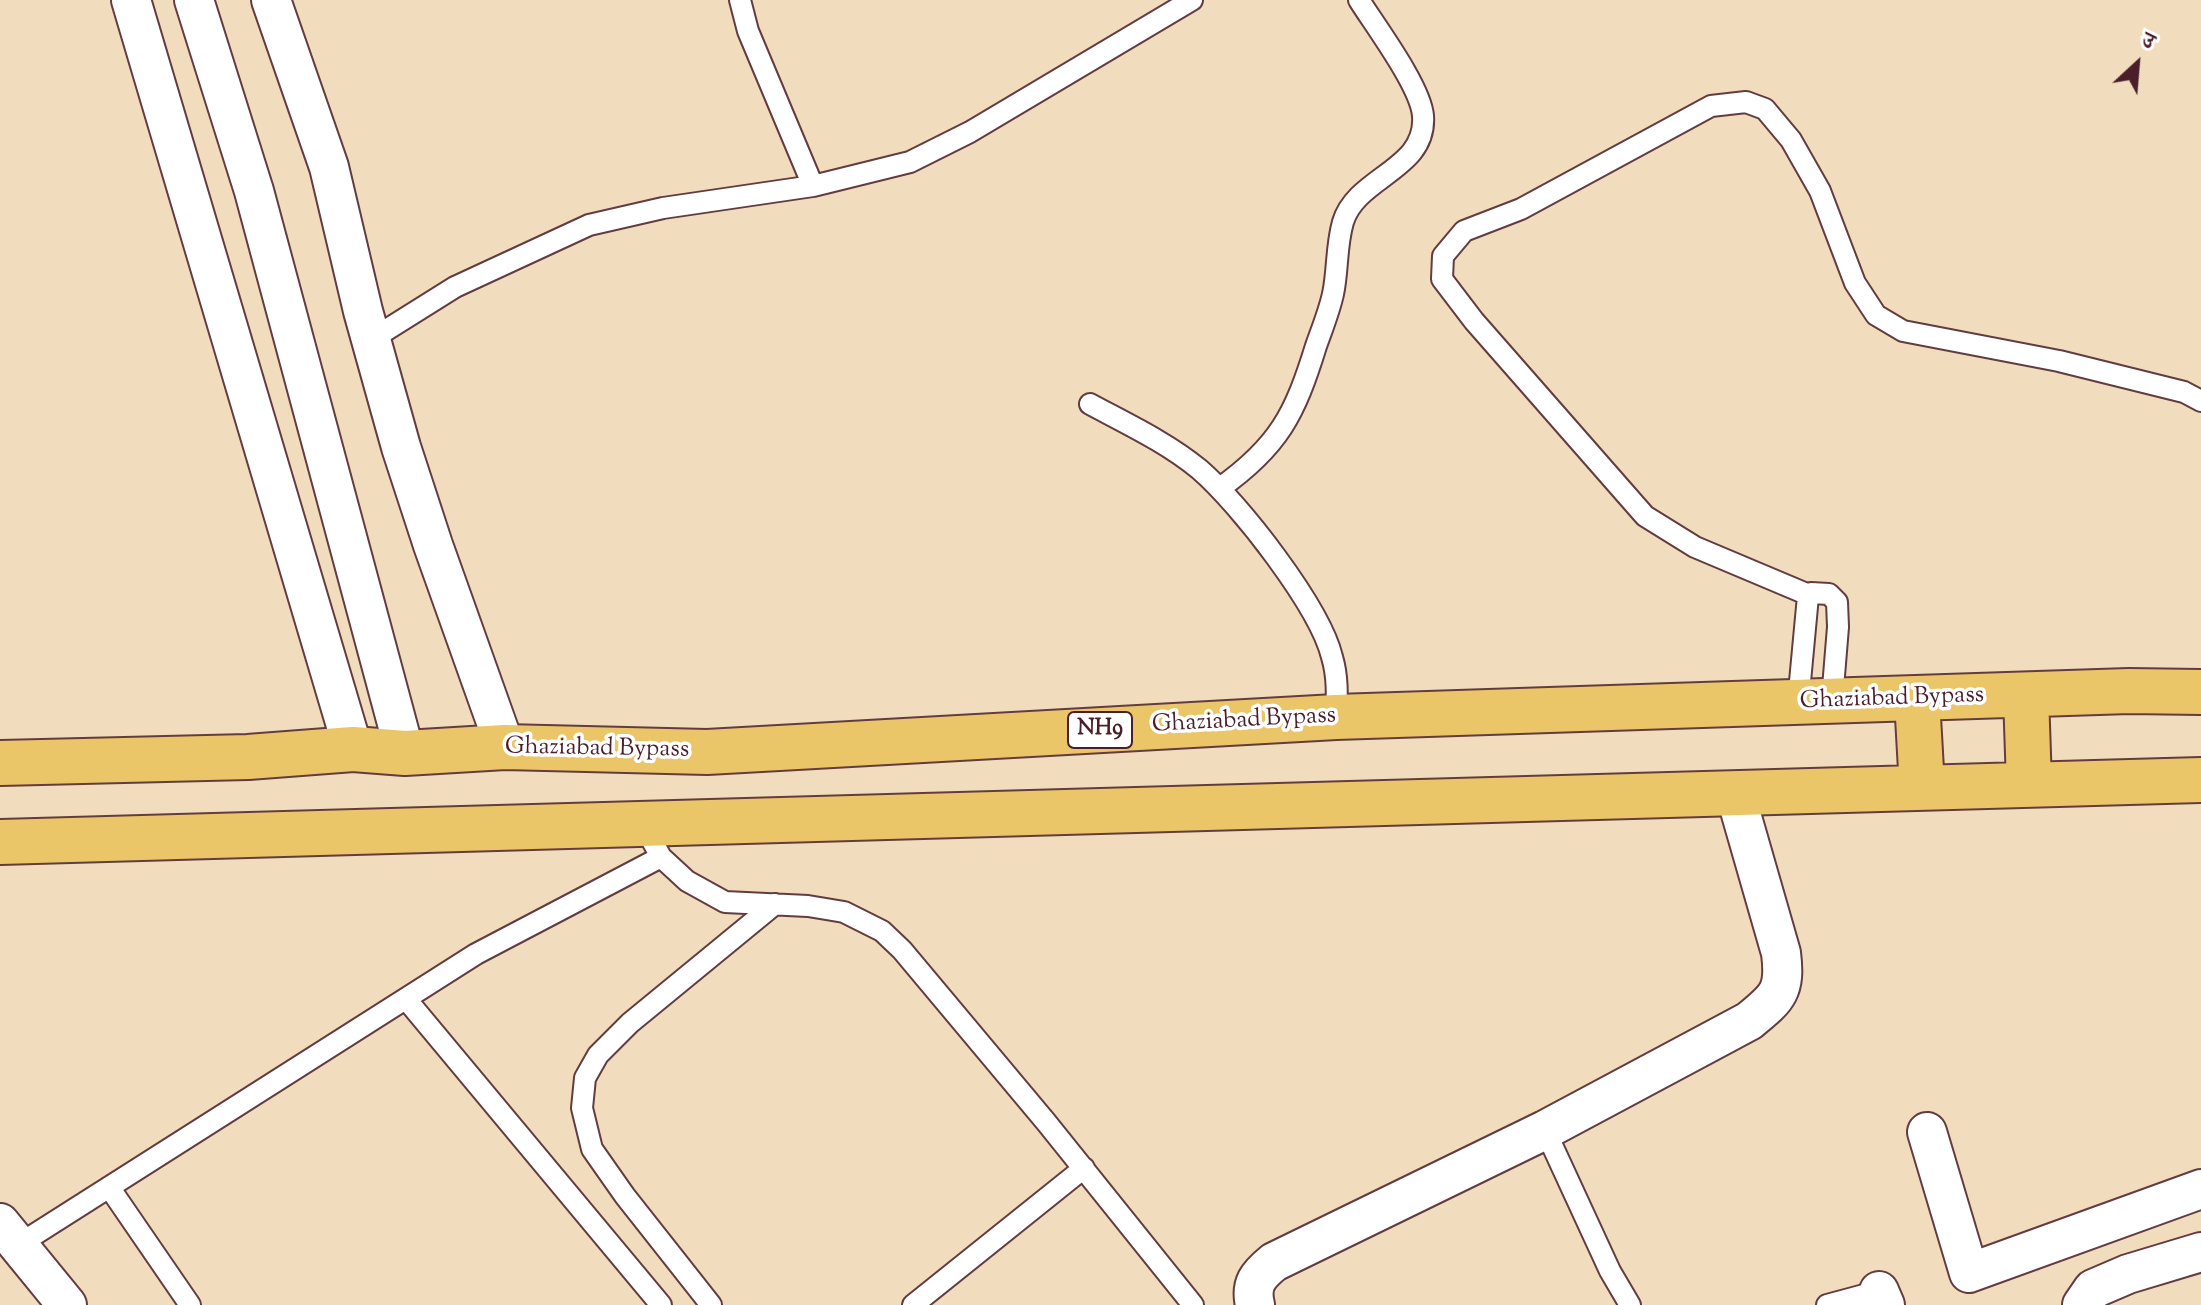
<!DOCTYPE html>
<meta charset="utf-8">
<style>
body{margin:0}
#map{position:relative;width:2201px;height:1305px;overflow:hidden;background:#f1ddbd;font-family:"Sorts Mill Goudy","Noto Serif Devanagari",serif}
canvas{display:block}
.north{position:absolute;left:2097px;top:24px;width:80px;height:80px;-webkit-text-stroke:6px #fff;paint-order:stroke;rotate:26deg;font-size:22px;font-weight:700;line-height:32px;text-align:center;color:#4a1f2b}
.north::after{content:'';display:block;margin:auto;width:28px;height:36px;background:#4a1f2b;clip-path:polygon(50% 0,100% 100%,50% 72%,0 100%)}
</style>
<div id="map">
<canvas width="2201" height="1305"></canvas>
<div class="north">उ</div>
</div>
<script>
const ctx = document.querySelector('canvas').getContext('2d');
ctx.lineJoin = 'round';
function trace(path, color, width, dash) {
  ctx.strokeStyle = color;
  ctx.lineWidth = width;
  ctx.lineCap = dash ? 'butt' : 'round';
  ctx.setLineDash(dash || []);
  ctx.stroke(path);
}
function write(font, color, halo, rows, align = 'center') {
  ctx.font = font + ' "Sorts Mill Goudy",serif';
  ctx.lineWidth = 7;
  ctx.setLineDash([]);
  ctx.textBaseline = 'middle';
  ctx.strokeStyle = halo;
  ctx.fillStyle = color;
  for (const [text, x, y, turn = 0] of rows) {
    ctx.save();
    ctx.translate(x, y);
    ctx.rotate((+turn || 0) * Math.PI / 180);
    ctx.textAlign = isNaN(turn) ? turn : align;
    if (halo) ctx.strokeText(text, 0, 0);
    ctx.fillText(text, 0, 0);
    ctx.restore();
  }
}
const lane = new Path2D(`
 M740,0L748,31L813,186
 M372,339L455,287L589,225L663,208L813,186L910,162L970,132L1192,0
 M1090,404C1127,424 1166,442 1199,469C1239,503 1320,607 1332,657C1338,677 1337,696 1336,717
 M1220,488C1279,446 1295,414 1316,346C1322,329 1329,312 1333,294C1338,271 1336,246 1343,222C1357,176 1427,170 1423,116C1421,87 1376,27 1359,0
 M1809,595L1695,547L1645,516L1474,321L1442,279L1443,256L1464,231L1521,209L1711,106L1746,102L1765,109L1791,140L1820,191L1855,283L1876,315L1903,331L2059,361L2184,392L2201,401
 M1798,703L1808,596L1811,593L1829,594L1837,602L1838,627L1832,700
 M643,824L661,857L687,881L725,902L808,906L844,912L882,931L902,950L1046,1122L1193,1305
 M406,999L661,1305
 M1545,1130L1610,1271L1630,1305
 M109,1187L190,1305
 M18,1245L476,954L661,857
 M711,1305L625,1196L592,1149L582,1108L585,1078L598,1055L630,1023L775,904
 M913,1305L1084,1168
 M1827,1305L1879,1291`);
const street = new Path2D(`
 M131,0L353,749
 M194,0L254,191L405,753
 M271,0L329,167L363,311L401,447L433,545L505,747
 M1927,1132L1969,1273L2201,1189
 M0,1223L67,1305
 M1879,1291L1885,1305
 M1255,1305C1250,1284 1258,1275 1274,1262L1545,1130L1749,1021C1777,998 1786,992 1781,953L1735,793
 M2082,1305L2093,1289L2128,1274L2201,1252`);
const highway = new Path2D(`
 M2026,695L2029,784
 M1917,699L1922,788
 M0,763L248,757L353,749L405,753L505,747L707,752L1336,717L2129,691L2201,692
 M0,842L2201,780`);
trace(lane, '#633c41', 24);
trace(street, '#633c41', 42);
trace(highway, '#633c41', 48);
trace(lane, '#fff', 20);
trace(street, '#fff', 38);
trace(highway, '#ebc669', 44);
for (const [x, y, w] of [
 [1100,730,64]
]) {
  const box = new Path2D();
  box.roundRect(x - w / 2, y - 18, w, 36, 6);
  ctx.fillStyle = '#fff';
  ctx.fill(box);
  trace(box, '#4a1f2b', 2);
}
write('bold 22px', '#4a1f2b', null, [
 ["NH9",1100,730]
]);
write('24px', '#4a1f2b', '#fff', [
 ["Ghaziabad Bypass",1892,700,-2],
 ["Ghaziabad Bypass",1244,722,-3],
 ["Ghaziabad Bypass",597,750,1]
]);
</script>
